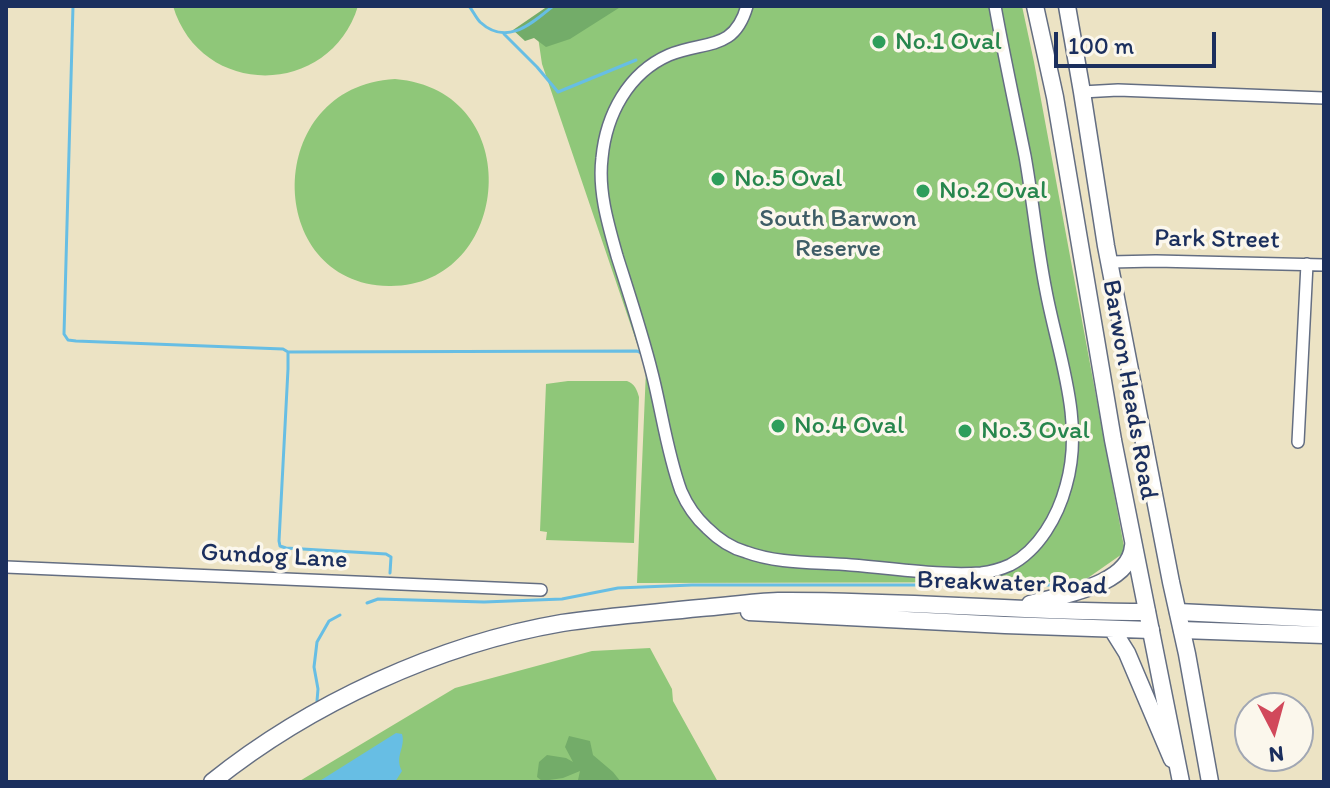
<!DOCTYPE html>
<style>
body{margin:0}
#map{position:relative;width:1330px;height:788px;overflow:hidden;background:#ece3c4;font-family:Itim,sans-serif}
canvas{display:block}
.frame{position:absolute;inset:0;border:8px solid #1b2f5e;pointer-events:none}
.north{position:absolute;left:1234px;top:692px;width:80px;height:80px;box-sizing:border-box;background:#fbf7ec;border:2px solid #a1a7b3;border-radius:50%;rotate:174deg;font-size:22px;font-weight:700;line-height:32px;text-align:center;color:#1b2f5e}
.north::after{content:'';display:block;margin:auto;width:28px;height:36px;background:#d1495b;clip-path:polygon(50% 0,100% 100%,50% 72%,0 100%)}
.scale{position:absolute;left:1054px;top:32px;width:162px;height:36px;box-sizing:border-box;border:4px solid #1b2f5e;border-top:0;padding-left:10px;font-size:24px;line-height:28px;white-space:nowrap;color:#1b2f5e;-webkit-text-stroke:6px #fbf7ec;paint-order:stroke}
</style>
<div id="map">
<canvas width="1330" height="788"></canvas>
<div class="frame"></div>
<div class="north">N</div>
<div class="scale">100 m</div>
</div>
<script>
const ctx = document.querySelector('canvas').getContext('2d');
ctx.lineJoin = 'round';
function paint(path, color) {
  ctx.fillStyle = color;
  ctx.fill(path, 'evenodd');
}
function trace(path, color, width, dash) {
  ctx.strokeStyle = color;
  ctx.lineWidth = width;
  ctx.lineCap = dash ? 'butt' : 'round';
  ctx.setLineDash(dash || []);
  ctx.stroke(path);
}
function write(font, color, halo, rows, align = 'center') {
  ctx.font = font + ' Itim,sans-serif';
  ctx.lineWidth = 7;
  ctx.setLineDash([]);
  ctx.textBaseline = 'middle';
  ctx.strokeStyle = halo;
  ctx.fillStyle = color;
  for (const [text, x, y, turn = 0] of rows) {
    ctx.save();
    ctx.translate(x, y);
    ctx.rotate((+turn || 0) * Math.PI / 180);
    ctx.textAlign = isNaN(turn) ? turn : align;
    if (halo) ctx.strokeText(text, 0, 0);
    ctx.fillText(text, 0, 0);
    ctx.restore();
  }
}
paint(new Path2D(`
 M173,6H358C330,98 201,99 173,6Z
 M574,6H1022L1034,62L1125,552L1082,582L637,583L646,370L542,64L538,37Z
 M395,79C530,90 512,288 389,286C263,284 262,86 395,79Z
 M568,381H627C635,384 637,390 639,397L634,543L546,540L547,532L540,531L546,384Z
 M650,648L672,689L673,701L718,782H298L455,688L592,651Z`), '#8fc779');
paint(new Path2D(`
 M548,6H622L570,39L546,47L534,38L525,41L513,30Z
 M569,736L590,741L593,755L613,772L621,782H572L578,780L580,771L563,778L542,781L537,777L539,762L547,755L566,758L573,762L565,747Z`), '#73ac69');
paint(new Path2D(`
 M396,733L402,734C406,748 394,756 402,771L395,782H318Z`), '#67bee4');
trace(new Path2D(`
 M73,6L64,334L68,340L76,341L283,349L288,352V369L279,541L280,546L286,548L386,554L391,557L390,573
 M469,6C473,11 476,18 480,22C507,47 532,23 553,6
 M504,34L537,67L558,92L636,60
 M288,352L637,351L641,353
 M367,603L378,599L484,602L562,599L618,588L692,585H1074
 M317,701L318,689L314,667L317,642L329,621L340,615`), '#67bee4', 3);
const minor = new Path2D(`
 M747,6C734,52 705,40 669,55C628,73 606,115 602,158C598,191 608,224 617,256C629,294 642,333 652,373C662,412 667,453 681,491C687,505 696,518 707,528C718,539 731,548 746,552C778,564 817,562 851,565C894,568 938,576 981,573C990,572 1001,569 1010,565C1039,550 1058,516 1066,486C1085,421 1058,355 1046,291C1037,246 1033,201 1025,156C1015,106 1004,56 995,6
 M1082,92L1118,90L1324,98
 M1110,262L1156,261L1324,265
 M1298,442L1307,264
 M6,567L541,590`);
const secondary = new Path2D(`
 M1030,604C1060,595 1130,586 1133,546
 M749,612L1005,625L1151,630
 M1178,612L1324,619
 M1112,629L1127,653L1172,759
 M1182,630L1324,635
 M212,782C309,704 439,644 562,623C608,616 653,613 700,608C726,606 752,602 778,601C901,600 1024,612 1147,612`);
const primary = new Path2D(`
 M1035,6L1055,97L1113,440L1181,782
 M1067,6L1082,92L1106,246L1171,582L1187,654L1210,782`);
trace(minor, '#646e82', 14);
trace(secondary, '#646e82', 19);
trace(primary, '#646e82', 19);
trace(minor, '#fff', 11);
trace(secondary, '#fff', 16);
trace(primary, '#fff', 16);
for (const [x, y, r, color] of [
 [879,42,8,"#2e9e5b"],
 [718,179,8,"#2e9e5b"],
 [923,191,8,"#2e9e5b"],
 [778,426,8,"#2e9e5b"],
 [965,431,8,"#2e9e5b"]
]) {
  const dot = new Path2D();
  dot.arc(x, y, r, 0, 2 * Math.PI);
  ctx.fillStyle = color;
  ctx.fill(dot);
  trace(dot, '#fbf7ec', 3);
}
write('26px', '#27864d', '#fbf7ec', [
 ["No.1 Oval",895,42],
 ["No.5 Oval",734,179],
 ["No.2 Oval",939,191],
 ["No.4 Oval",794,426],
 ["No.3 Oval",981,431]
], 'left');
write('26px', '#3e5d66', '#fbf7ec', [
 ["South Barwon",838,219],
 ["Reserve",838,249]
]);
write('26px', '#1b2f5e', '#fbf7ec', [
 ["Park Street",1217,240,1],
 ["Barwon Heads Road",1129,390,80],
 ["Gundog Lane",274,557,3],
 ["Breakwater Road",1012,584,2]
]);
</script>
